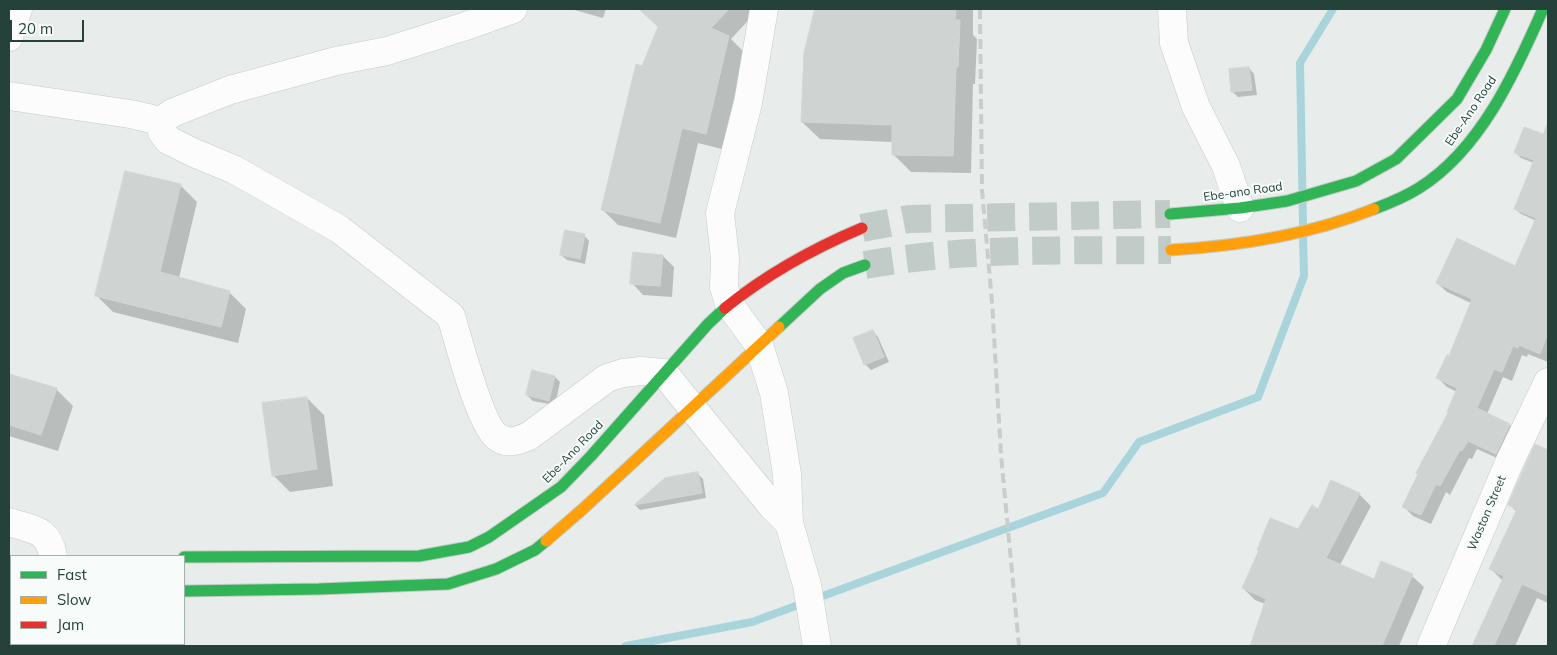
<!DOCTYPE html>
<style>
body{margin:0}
#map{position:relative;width:1557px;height:655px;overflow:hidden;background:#e8edeb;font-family:Mulish,sans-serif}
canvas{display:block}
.frame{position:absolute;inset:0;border:10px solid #24423a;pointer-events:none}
.legend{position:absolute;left:10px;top:555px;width:175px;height:90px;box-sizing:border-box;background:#f7fbf9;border:1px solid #a3b1ad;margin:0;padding:6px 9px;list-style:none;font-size:15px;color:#24423a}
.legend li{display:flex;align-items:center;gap:10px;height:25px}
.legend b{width:25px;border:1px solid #a3b1ad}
.scale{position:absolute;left:10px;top:20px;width:74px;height:22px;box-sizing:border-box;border:2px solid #24423a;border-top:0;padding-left:6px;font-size:15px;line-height:18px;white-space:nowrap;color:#24423a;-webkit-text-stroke:4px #f7fbf9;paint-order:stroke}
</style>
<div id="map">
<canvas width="1557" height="655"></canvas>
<div class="frame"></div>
<ul class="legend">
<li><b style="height:6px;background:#30b455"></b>Fast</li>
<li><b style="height:6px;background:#ff9f0a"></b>Slow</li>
<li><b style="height:6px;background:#e5322d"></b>Jam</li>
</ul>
<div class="scale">20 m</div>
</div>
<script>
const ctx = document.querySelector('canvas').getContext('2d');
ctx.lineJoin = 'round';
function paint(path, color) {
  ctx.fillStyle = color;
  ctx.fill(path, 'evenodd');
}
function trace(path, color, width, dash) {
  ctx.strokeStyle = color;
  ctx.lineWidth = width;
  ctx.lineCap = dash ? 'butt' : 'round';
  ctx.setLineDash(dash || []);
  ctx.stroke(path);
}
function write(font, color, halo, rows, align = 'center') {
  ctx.font = font + ' Mulish,sans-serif';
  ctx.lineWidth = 4;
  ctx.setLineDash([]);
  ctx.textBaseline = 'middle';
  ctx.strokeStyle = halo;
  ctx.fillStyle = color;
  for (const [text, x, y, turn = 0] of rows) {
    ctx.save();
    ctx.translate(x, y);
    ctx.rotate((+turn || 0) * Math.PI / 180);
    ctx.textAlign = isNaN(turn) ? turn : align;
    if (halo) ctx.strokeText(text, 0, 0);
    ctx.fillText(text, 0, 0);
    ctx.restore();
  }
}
paint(new Path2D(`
 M571,9H606L603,18Z
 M676,9H759L731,39L745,53L722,149L698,143L676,238L618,225L602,209L643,67L669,16Z
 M816,9H973V35L977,39L975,84H973L971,173L911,172L893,154V142L820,139L802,122L805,54Z
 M1249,68L1254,74L1257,95L1238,97L1233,92Z
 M1525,129L1548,138V226L1521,214L1515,209L1534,163L1521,158L1516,153Z
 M180,185L197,202L179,278L230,293L246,309L238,343L113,312L96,295Z
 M584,235L589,241L585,264L567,260L561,255Z
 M663,256L674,267L672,297L643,295L632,283Z
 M1437,283L1536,288L1548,293V362L1528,354L1527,357L1522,355L1512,381L1503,377L1487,414L1510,425L1519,434L1506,462L1477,449L1472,459L1469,458L1450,495L1446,492L1431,524L1413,516L1404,507L1450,413L1457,392L1447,387L1438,378L1450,358L1471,303L1447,292Z
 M873,331L878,337L889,362L871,370L865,364Z
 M9,375L56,389L73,406L58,451L9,436Z
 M555,377L560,382L555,405L533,401L527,395Z
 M307,398L324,415L333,486L290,492L273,475Z
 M1536,446L1548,452V603L1537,598L1515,646H1473L1503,581L1491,569L1517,512L1510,505Z
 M698,474L703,479L706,498L640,510L635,505L665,480Z
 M1359,494L1371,506L1340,565L1374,581L1412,576L1424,587L1399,646H1346L1350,636L1325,625L1318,646H1251L1265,604L1255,600L1243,588L1319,510Z`), '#0003');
trace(new Path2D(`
 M1303,225L1300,63L1333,9
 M626,646L752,622L1103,493L1139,442L1258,397L1304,276L1303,237`), '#a9d4db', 8);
const building = new Path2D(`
 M639,9H729L711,28L729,36L706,134L682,128L660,223L601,210L636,64L642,66L658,27Z
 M815,9H956L955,20H960L958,67H956L953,156L892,155V125L801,122L804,53Z
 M1249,67L1252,90L1231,92L1229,69Z
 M1547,125L1548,333L1540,354L1519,345L1518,348L1513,346L1502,372L1494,369L1477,408L1510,424L1496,454L1468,441L1462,451L1460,450L1440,486L1436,484L1421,515L1402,507L1418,474L1416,473L1448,413L1447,412L1457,388L1436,378L1447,355L1449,356L1472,299L1436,283L1457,238L1515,266L1536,218L1514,209L1534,160L1514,153L1524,127L1543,134Z
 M125,171L181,184L160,272L230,291L221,327L95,296Z
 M565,230L585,234L580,259L560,255Z
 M633,252L663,255L660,286L630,284Z
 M873,330L884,357L864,365L853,338Z
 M532,370L555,376L549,401L526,395Z
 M9,374L57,388L41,435L9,425Z
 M307,397L317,469L272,476L262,403Z
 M1535,444L1548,450V596L1522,584L1494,646H1472L1504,576L1489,569L1517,509L1508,505Z
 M698,472L702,493L634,505L665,478Z
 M1331,480L1360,493L1326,558L1374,579L1381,561L1413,574L1382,646H1250L1266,599L1242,588L1259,550H1257L1270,518L1298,529L1312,505L1318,509Z`);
paint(building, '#cfd4d2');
trace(building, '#d1d6d4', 1);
trace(new Path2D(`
 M862,228L909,219L1170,214
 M865,265C966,247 1069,251 1171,250`), '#c1cbc8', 28, [28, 14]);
const street = new Path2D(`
 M764,9L748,103L720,213L725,258L724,287L729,304L759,345L774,393L787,474L789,523L807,585L817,646
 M1172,9L1174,43L1196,107L1226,166L1240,208
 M9,37L18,9
 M9,96L130,114L161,121L172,113L230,90L336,61L387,51L466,26L513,9
 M161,121L162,132L168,140L192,152L235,170L339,229L451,316C458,340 480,423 496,436C506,445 518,441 529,436L607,378L623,373L641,371L664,373L772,506L789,523
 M9,522C33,530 48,528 53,556
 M1431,646L1509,463L1548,382`);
const fast = new Path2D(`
 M1374,209C1390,203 1405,197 1419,188C1480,150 1515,73 1543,9
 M1170,214L1240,208L1287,201L1356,181L1396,159L1457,99L1486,50L1505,9
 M779,327L820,289L843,273L865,265
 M184,557L419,556L469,547L489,537L561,487L591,456L708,324L725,308
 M184,591L319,589L448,584L496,569L535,550L546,541
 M9,630L11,627`);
const slow = new Path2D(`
 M1171,250C1240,246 1309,235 1374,209
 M546,541L584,508L779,327
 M32,646L34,644`);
const jam = new Path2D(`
 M725,308C767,274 812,249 862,228`);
trace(street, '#c5cac8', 29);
trace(fast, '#c3cbc8', 13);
trace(slow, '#c3cbc8', 13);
trace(jam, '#c3cbc8', 13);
trace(street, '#fcfcfc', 28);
trace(fast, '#30b455', 11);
trace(slow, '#ff9f0a', 11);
trace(jam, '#e5322d', 11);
trace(new Path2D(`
 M980,9L982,190L992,302L1001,455L1019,646`), '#c9cdcc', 4, [10, 5]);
write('12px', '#24423a', '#f7fbf9', [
 ["Ebe-Ano Road",1471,111,-56],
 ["Ebe-ano Road",1243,192,-8],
 ["Ebe-Ano Road",573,452,-46],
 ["Waston Street",1487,513,-67]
]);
</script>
